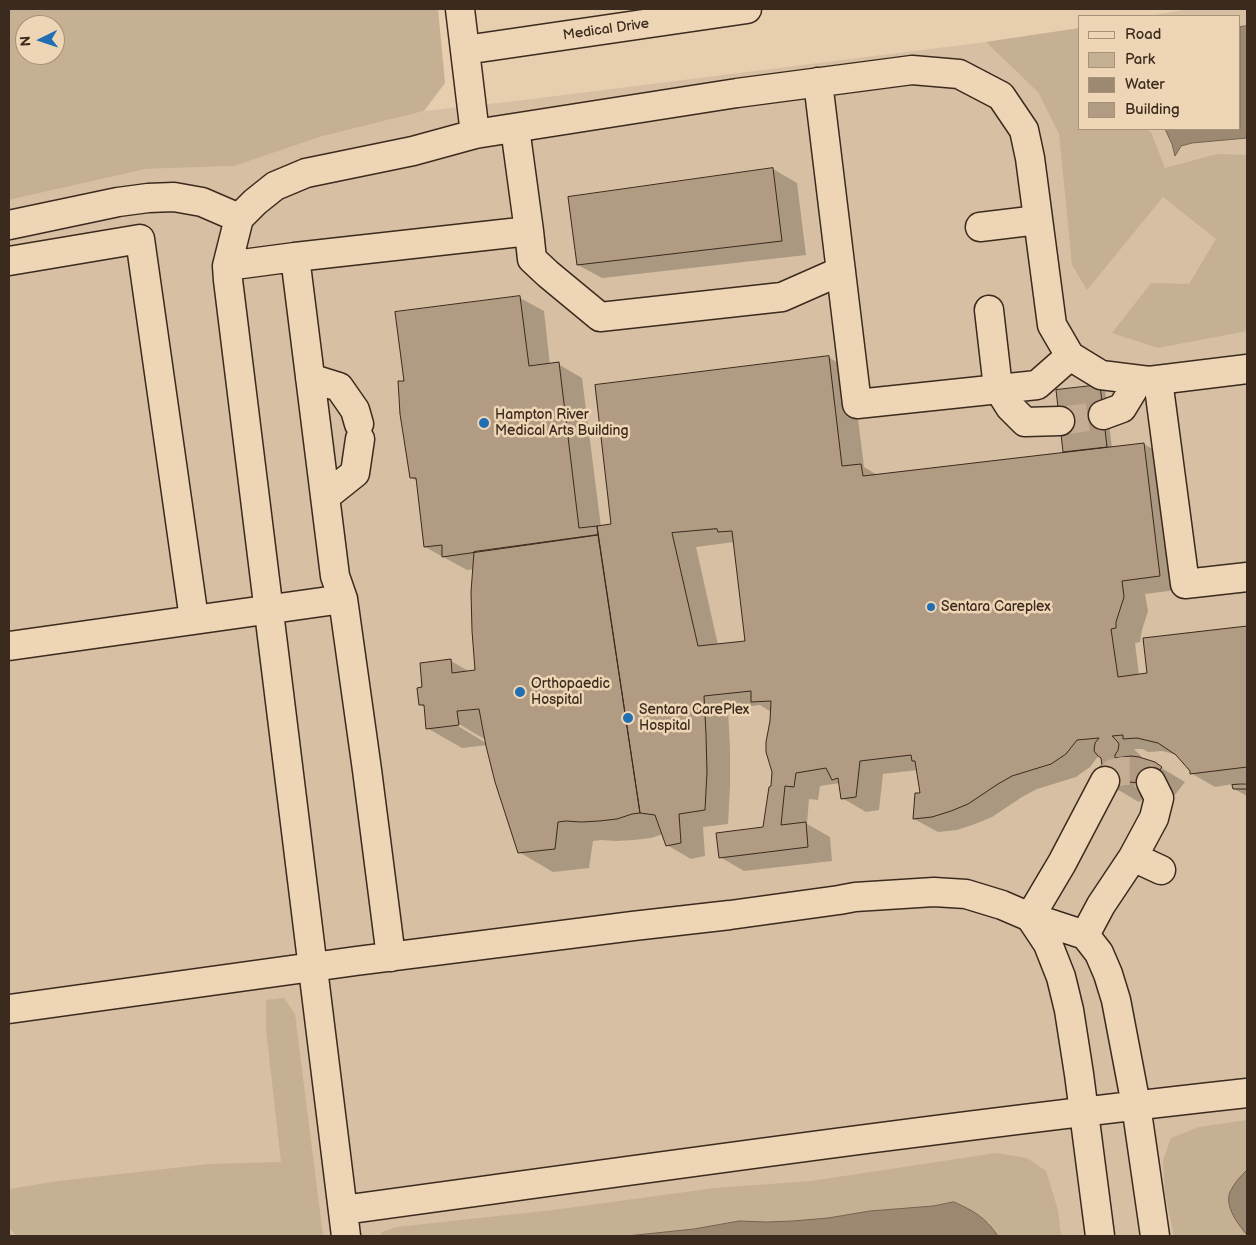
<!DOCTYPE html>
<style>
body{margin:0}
#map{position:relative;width:1256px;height:1245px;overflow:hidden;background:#e6ceaf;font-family:"Balsamiq Sans",sans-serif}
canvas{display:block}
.frame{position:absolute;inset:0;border:10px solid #3b2a1e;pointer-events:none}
.legend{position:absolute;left:1078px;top:15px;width:162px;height:115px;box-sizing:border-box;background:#edd5b5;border:1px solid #a69179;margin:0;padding:6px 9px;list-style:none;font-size:15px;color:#3b2a1e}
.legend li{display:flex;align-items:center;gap:10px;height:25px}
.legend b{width:25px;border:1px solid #a69179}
.north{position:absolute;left:15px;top:15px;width:50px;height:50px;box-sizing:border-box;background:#edd5b5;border:1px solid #a69179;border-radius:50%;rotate:266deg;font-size:14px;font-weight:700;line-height:20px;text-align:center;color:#3b2a1e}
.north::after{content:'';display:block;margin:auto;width:18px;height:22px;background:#1f6fb2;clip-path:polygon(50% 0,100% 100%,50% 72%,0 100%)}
</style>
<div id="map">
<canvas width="1256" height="1245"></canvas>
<div class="frame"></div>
<ul class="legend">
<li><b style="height:6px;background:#edd5b5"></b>Road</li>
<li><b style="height:14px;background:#c6b094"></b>Park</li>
<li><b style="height:14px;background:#9d8972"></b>Water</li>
<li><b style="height:14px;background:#b19b82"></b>Building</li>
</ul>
<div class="north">N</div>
</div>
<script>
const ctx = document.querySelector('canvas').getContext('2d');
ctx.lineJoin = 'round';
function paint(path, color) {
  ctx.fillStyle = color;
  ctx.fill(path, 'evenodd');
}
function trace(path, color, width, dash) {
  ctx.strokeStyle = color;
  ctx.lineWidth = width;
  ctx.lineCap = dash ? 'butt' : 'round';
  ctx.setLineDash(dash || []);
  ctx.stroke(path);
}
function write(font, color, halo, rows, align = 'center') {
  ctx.font = font + ' "Balsamiq Sans",sans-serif';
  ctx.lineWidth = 5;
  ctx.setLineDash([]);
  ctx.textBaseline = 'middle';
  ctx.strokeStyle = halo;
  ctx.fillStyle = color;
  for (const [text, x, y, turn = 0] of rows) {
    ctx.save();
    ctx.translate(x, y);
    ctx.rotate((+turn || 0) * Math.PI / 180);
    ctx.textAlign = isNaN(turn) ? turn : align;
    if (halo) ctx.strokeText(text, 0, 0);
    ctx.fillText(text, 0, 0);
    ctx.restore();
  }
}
paint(new Path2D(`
 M1190,9H1247V1236H9V200L146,169L234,166L323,136L424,111L516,101L986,42L1080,28V129H1240V16H1147Z`), '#d6bfa2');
paint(new Path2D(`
 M9,9H438L445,83L424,111L323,136L234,166L146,169L9,200ZM25,25H55V55H25Z
 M1080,28V129H1145L1151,132L1165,168L1217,154L1247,155V331L1158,348L1112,333L1151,283L1189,284L1216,239L1163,197L1087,290L1072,265L1059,134L1038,92L986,42Z
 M284,998L295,1014L323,1236H17L9,1228V1189L58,1181L209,1164L281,1162L266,1029V1000Z
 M1247,1120V1170C1230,1189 1222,1198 1238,1223C1240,1228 1245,1232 1247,1236H1174L1165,1194L1163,1160L1171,1138L1199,1127Z
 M996,1153L1027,1158L1046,1171L1058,1210L1061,1236H998L989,1224L954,1202L933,1206L870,1211L828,1218L793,1221L725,1223L694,1229L627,1236H380L382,1232L397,1227L553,1210L715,1188L811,1181Z`), '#c6b094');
const water = new Path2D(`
 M1247,26V138L1192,143L1181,146L1175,156L1172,144L1165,129H1240V27Z
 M1247,1170V1235C1239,1225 1224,1207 1230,1192C1234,1183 1241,1176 1247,1170Z
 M954,1202C974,1211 985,1217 998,1236H627L694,1229L739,1221L767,1222L793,1221L828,1218L870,1211L933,1206Z`);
paint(water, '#9d8972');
trace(water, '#766350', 1);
paint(new Path2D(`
 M773,169L797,183L806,255L602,278L578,265Z
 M520,298L544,311L550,365L558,364L582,378L601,527L613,525L828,357L852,371L864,467L879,476L1067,453L1064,451L1100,386L1105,390L1112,448L1144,444L1168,458L1184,589L1145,594L1148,611L1142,630L1140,642L1135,643L1139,675L1148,674L1144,639L1247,627V783L1239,784V785L1247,786V796L1234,789L1233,784L1215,787L1191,773L1192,770L1178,755L1162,751L1148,752L1143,749H1134L1141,756L1142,759L1155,764L1185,782L1171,800L1146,797L1139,802L1115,788L1103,766L1102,757L1099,755L1090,767L1076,777L1037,789L1022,797L992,817L975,824L957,830L938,832L914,819L922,794L918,770L883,774L879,810L866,812L842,798L840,783L820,786L818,800L809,799L807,824L830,837L832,861L744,871L720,857L764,828L773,786L771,712L760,705L728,709L730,748V786L728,824L703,827L705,856L691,859L667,845L663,834L651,838L634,840L616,841L601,840L593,841L589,868L553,872L519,852L487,745L462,748L427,728L425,707L420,704L423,688L451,661L470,672H476L474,569L467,570L425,547L417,481L411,477L405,382ZM734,542L746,642L718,645L696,547ZM454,721L486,740V743L453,723ZM1158,770H1162L1144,793Z`), '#0003');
const building = new Path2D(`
 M773,168L782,241L577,265L568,197Z
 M520,296L529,366L559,362L579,528L597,526L598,535L442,557V545L424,547L416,478H410L400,414L398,381H404L395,312Z
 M829,356L842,466L861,464L863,476L1144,443L1160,576L1122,581L1124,597L1116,622V628L1111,629L1118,677L1147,673L1143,638L1247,626V767L1190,774V771L1176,755L1158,743L1137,738L1123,739V735L1112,736L1117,741L1119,744L1118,750L1115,755V758L1131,756L1139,757L1155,762L1162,767L1147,787L1139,783L1130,782L1121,784L1114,789L1095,771L1102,765L1101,758L1098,756L1094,751L1095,743L1099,738L1077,740L1066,754L1051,764L1012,776L998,784L968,804L951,811L932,817L913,819L915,793H920L915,761H912L911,755L860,761L856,797L841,799L838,778L832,780L826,768L796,773L794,787L785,786L781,825L806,822L808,847L719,858L716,833L763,827L769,787L771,786L772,772L766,752V742L770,721L771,701L751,702V691L704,696L706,734L707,772L705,810L679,814L681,843L666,846L655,815L640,813L597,526L611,524L595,385ZM717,529L718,532L732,531L745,641L698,646L672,533Z
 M1100,385L1107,447L1063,452L1056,390Z
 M598,535L640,813L632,814L617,819L599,821L581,822L566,821L558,822L555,849L518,853L495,782L486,746L479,709L457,711L459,725L426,729L424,705H419L418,697L417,688L422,687L420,663L451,659L452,673L475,670L472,631L471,592L474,552Z
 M1241,784H1247V789H1233L1232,785Z`);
paint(building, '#b19b82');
trace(building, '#3b2a1e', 1);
trace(new Path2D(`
 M1060,421L1103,415
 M1105,781L1114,773L1123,771H1138L1151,782`), '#c4ad92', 28, [28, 14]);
const minor = new Path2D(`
 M460,9L475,134
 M465,50L747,9
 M818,82L857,404L1037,385L1070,356
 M9,225L118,202L148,198L174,197L202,202L239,218
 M980,227L1038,220
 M529,231L532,259L548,274L600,317L782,297L841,271
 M9,261L140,239L194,619
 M227,266L295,257
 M989,310L998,388L1010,407L1025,422L1060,421
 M310,378L339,387L355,410L359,424
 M1158,380L1185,584L1247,577
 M1103,415L1122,408L1139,380
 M325,497L355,473L360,439
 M9,646L343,599
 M1133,857L1161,870
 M1030,917L1048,944L1061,977L1069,1010L1079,1074L1100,1236
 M1030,917L1062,863L1105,781
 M1085,935L1101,905L1133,857L1154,818L1159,798L1151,782
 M391,957L367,770L343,599L335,576L295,257L529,231L515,128
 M9,1009L356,961L633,926L730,915L839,900L855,897L934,892L966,894L1002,905L1030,917L1085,935L1099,953L1108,974L1116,1000L1136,1105L1155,1236
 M343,1210C644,1169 945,1126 1247,1093
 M346,1236L228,280L227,266L239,218L255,202L275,186L306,173L413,151L475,134L737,93L912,70L959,74L1001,96L1024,130L1030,158L1052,325L1070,356L1101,375L1149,381L1247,369`);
trace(minor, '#3b2a1e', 31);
trace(minor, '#edd5b5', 28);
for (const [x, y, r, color] of [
 [484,423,6,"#1f6fb2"],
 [931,607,5,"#1f6fb2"],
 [520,692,6,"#1f6fb2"],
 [628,718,6,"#1f6fb2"]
]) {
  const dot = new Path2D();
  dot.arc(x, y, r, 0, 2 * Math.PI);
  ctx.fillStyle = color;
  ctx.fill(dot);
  trace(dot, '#edd5b5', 2);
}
write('14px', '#3b2a1e', '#edd5b5', [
 ["Medical Drive",606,30,-8]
]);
write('14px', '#3b2a1e', '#edd5b5', [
 ["Hampton River",495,415],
 ["Medical Arts Building",495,431],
 ["Sentara Careplex",941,607],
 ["Orthopaedic",531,684],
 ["Hospital",531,700],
 ["Sentara CarePlex",639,710],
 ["Hospital",639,726]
], 'left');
</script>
